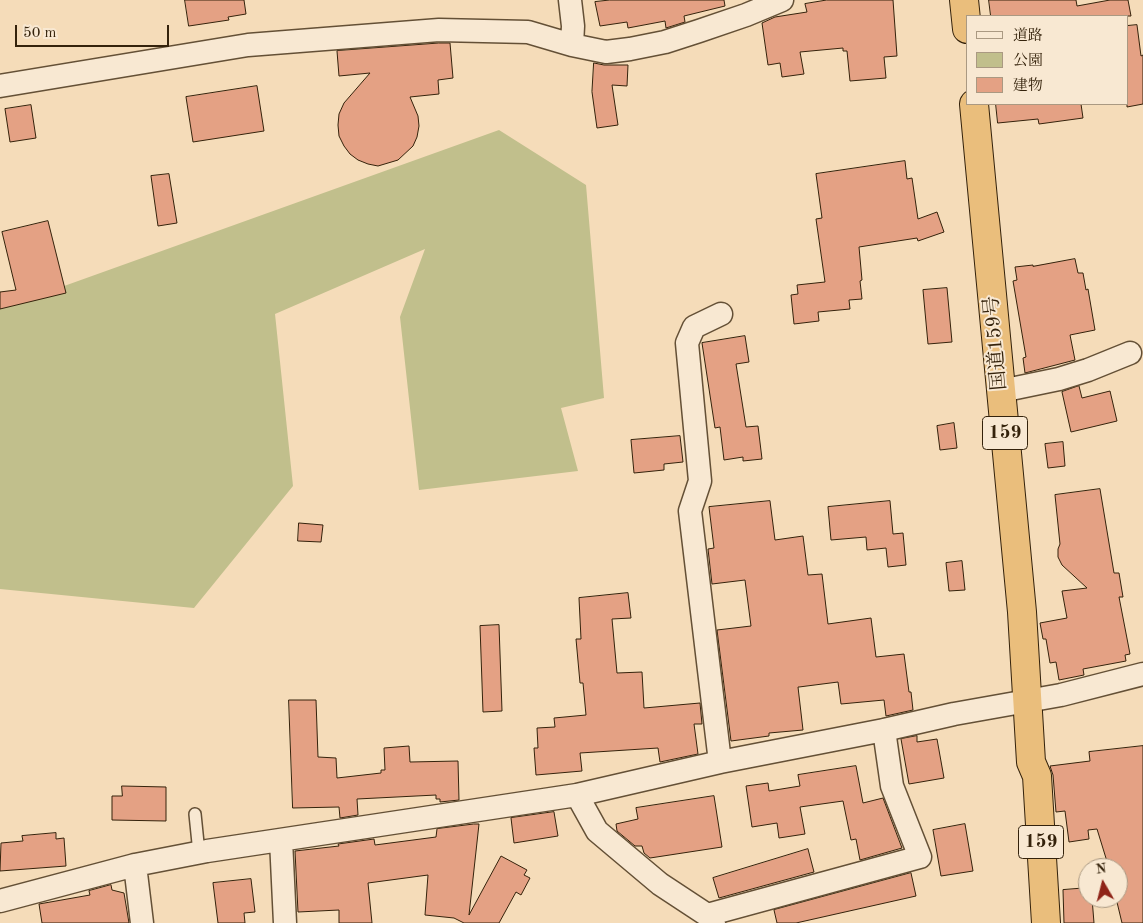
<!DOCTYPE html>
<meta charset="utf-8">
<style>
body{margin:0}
#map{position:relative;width:1143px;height:923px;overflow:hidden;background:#f5dcb9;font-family:"Old Standard TT","Noto Serif JP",serif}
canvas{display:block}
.legend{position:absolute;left:966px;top:15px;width:162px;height:90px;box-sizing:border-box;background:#f8e8d2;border:1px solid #aa9982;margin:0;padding:6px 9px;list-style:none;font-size:15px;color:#34220b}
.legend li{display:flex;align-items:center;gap:10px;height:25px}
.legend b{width:25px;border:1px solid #aa9982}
.north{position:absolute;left:1078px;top:858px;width:50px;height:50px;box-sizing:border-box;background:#f8e8d2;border:1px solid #aa9982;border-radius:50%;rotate:352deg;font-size:14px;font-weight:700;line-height:20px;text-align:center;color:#34220b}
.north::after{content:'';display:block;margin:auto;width:18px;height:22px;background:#8f2418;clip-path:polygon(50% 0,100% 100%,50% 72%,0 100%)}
.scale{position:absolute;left:15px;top:25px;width:154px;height:22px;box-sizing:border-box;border:2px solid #34220b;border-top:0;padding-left:6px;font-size:15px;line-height:18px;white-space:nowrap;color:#34220b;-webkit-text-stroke:4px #f8e8d2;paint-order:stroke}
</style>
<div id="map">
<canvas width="1143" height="923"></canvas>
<ul class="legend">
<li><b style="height:6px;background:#f8e8d2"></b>道路</li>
<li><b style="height:14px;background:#c1bf8c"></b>公園</li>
<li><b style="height:14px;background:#e4a184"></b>建物</li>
</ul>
<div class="north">N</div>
<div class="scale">50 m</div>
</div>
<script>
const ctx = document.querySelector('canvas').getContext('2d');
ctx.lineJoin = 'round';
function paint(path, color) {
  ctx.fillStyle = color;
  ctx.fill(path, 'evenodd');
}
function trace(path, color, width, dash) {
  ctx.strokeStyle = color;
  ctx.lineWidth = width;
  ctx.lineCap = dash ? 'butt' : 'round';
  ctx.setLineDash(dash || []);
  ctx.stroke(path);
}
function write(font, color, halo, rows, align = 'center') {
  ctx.font = font + ' "Old Standard TT","Noto Serif JP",serif';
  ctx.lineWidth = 4;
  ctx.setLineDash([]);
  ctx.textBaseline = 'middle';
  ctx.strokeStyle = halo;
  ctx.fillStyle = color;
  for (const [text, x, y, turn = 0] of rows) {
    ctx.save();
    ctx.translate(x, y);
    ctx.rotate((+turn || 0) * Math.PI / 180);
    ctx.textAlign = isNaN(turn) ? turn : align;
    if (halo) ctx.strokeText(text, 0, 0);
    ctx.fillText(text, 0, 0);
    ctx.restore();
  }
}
paint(new Path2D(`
 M499,130L586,185L604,398L561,408L578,471L419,490L400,317L425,249L275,314L293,486L194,608L0,589V309Z`), '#c1bf8c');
const building = new Path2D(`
 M185,0H244L246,14L228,17L229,20L189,26Z
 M610,0H724L725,6L684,16L685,22L666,28L665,21L628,28L627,22L600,26L595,2Z
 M827,0H893L897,56L884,57L886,78L850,81L847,51H843V48L800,52L804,74L782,77L780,63L768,65L762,23L775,17L807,12L805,4Z
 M989,0H1076L1077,6L1110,0H1128L1131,16H991Z
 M1137,25L1141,56L1143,55V104L1127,107V26Z
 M439,43H450L453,78L438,80L439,94L410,97L418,116L419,126L417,137L413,146L398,160L378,166L368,164L358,160L350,154L344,146L339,136L338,125L339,114L344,103L370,73L339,76L337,51Z
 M594,63L604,65H628L627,86L612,85L618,125L597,128L592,92Z
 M257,86L264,131L193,142L186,97Z
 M996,104H1081L1083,118L1039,124L1038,119L998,123Z
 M31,105L36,138L10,142L5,109Z
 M905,161L907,179L912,178L918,219L937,212L944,232L918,241L917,238L859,247L862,280L860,281L862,299L849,300L850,309L818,312L819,321L794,324L791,295L798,294L797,285L825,282L816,219L822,218L816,174Z
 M169,174L177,223L158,226L151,176Z
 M48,221L66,293L0,309V292L16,290L2,232Z
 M1075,259L1078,273H1083L1086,290L1088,289L1095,330L1070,335L1075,360L1025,373L1023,358L1026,357L1013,281L1017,280L1015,267L1033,265V266Z
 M947,288L952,342L928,344L923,290Z
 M745,336L749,362L736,364L746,427L758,426L762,459L743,461V457L724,460L720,427L715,428L702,343Z
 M1079,386L1082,398L1110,391L1117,421L1071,432L1062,392Z
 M954,423L957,448L940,450L937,426Z
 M680,436L683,462L664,464V470L634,473L631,440Z
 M1063,442L1065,466L1048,468L1045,444Z
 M1100,489L1114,573H1119L1123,597H1119L1130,654L1125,655L1126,661L1083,669L1084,675L1059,680L1056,662L1050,663L1046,639H1043L1040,623L1067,618L1062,591L1087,588L1062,565L1058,557V549L1060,544L1055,495Z
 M770,501L775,540L803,536L808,575L822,574L828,624L871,618L876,657L904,654L909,692H911L913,710L886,716L884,700L841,704L838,682L799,687H798L803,730L769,733V736L731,741L717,630L751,626L745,580L712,584L708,549L714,548L709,507Z
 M890,501L893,534L903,533L906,565L888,567L886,548L867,550L866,537L831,540L828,507Z
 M299,523L323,525L321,542L298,541Z
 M962,561L965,590L949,591L946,563Z
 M628,593L631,618L612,619L617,673L642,672L644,708L700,703L702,724H694L698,754L660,762L658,748L580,753L582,771L536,775L534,748H538L537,728L555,727L554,718L586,715L583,683H580L576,639H581L579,598Z
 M499,625L502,711L483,712L480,626Z
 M289,700H316L318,757L336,758L337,778L381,773V770H385L384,748L409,746L410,762L458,761L459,800L440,802V799H436V795L357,799L358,815L340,818L339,807L293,808Z
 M917,736V742L937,739L944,778L909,784L901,739Z
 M1143,746V923H1122L1116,898H1118V868H1109L1097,829L1088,830L1089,839L1069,842L1065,811L1056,812L1053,775L1050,766L1090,761L1089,752Z
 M856,766L863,803L883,798L902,848L860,860L856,839L851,840L843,801L800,807L805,834L779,838L777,823L752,827L746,786L768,783L769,791L800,786L798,775Z
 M122,786L166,787V821L112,820V796H122Z
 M714,796L722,847L650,858L644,853L642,846H635L617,831L616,824L638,819L636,808Z
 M554,812L558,836L514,843L511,818Z
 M474,824H479L469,915L501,856L527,870L524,875L530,878L521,895L516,892L499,923H464L454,918L425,915L428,875L368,883L372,923H339V910L298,912L295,851L339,846L338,844L374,839L375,845L436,837L437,829Z
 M965,824L973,871L941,876L933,830Z
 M56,833V839L64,838L66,866L0,871L1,843L23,841L22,836Z
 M808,849L814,872L719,898L713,878Z
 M911,873L916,896L796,923H777L774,910Z
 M251,879L255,912L244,913L245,923H218L213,883Z
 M111,885L112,890L124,893L129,923H42L39,904L90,895L89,891Z
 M1088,888V898H1092L1094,923H1064L1063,890Z`);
paint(building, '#e4a184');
trace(building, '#34220b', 1);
const service = new Path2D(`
 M195,814L199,853`);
const minor = new Path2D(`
 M570,0L573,26L572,45
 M0,86L248,45L439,30L528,32L572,45L606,52L630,49L665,42L699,31L746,15L782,0
 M1001,391L1059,379L1088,370L1130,353
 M720,762L690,511L700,481L687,343L694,327L721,314
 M577,795L597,831L660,884L707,915L714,923
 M281,840L285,923
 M135,865L142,923
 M0,901L135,865L207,851L577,795L720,762L884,730L954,714L1061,695L1143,674
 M707,915L920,857L892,786L884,730`);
const trunk = new Path2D(`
 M964,0L967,29
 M974,104L1022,612L1031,762L1037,776L1046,923`);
trace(service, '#645036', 14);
trace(minor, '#645036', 25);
trace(trunk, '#34220b', 30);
trace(service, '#f8e8d2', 11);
trace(minor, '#f8e8d2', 22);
trace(trunk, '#eabe7c', 28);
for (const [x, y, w] of [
 [1005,433,45],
 [1041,842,45]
]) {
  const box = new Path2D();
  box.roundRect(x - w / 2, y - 16.5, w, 33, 4);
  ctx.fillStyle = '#f8e8d2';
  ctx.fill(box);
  trace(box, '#34220b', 1);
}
write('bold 19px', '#34220b', null, [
 ["159",1005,433],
 ["159",1041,842]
]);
write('20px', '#34220b', '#f8e8d2', [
 ["国道159号",996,343,-95]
]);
</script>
